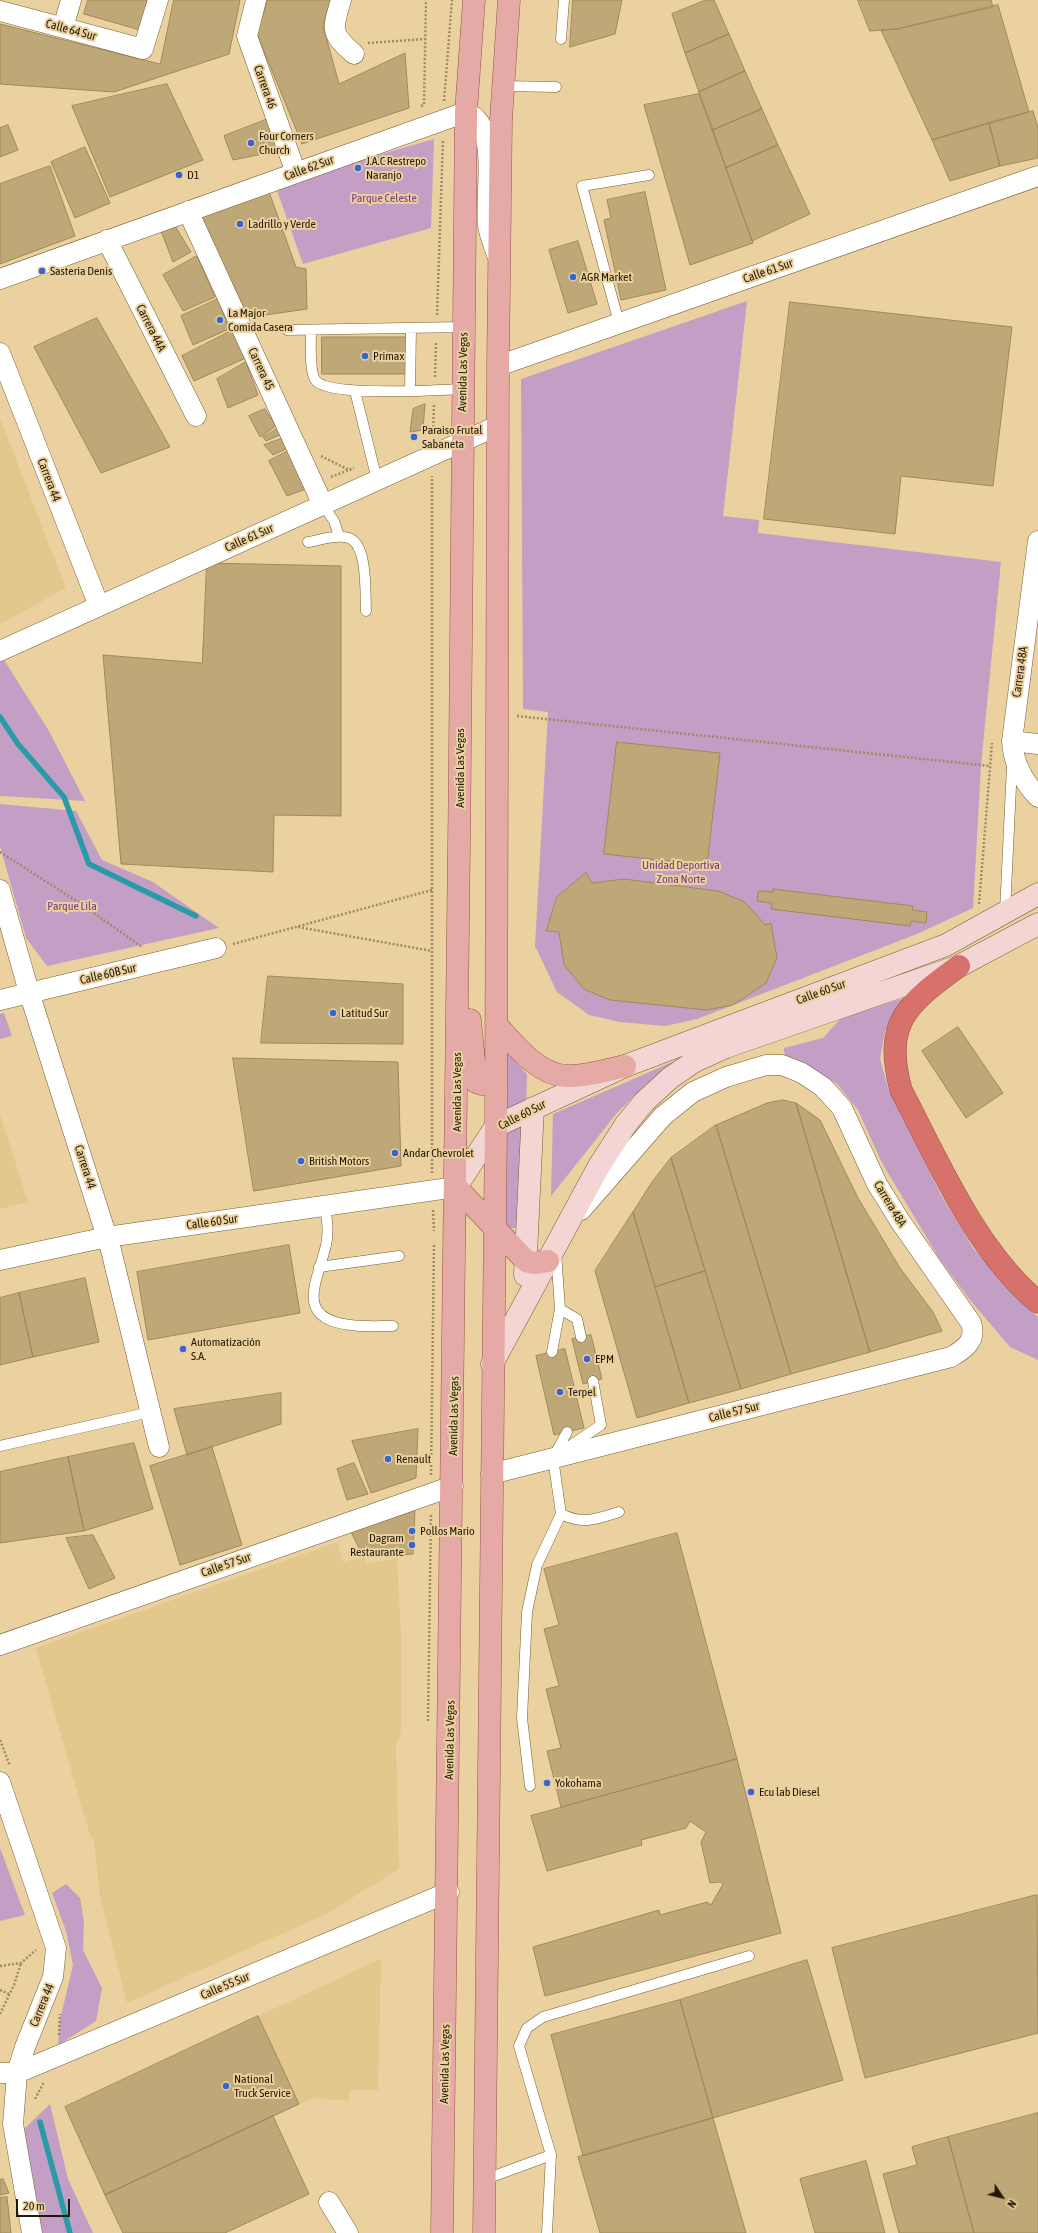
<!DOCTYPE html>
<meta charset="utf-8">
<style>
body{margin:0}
#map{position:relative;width:1038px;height:2233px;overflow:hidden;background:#ead19f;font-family:"Asap Condensed",sans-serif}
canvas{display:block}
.north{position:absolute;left:982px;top:2177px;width:40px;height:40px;-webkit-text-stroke:3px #ead19f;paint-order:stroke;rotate:125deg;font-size:11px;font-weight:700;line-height:16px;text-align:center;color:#231a06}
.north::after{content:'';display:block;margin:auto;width:14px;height:18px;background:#231a06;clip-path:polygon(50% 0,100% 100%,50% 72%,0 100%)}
.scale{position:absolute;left:16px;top:2199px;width:54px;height:18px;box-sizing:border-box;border:2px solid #231a06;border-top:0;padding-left:5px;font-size:12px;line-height:14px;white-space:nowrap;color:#231a06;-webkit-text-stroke:3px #ead19f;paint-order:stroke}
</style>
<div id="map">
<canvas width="1038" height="2233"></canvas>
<div class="north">N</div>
<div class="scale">20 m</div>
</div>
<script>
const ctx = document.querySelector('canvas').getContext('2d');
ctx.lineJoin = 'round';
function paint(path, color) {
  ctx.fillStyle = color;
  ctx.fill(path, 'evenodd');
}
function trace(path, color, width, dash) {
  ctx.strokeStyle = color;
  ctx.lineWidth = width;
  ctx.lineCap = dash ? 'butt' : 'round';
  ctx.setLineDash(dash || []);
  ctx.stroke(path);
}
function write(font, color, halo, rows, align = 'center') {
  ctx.font = font + ' "Asap Condensed",sans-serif';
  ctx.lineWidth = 4;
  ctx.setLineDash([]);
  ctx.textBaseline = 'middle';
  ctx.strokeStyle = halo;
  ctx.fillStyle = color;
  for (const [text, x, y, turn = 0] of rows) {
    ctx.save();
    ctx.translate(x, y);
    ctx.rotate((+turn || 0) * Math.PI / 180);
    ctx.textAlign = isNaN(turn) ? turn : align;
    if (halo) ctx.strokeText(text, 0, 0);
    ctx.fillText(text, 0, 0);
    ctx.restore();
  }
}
paint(new Path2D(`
 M0,418L66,588L0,624Z
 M0,1114L28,1202L0,1209Z
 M338,1542L343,1562L365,1556V1564L397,1558L401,1633V1732L396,1746L399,1869L326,1914L127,2003L100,1896L94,1841L89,1832L36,1648Z
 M381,1959L378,2090H350L349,2101L314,2098L299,2104L258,2016Z`), '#e3c78d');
paint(new Path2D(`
 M434,139L431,228L303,264L275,185Z
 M747,301L723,516L759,520L758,533L1001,562L981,765L973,908L917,934L697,1019L665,1026L620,1022L589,1015L557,992L535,946L548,712L523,709L521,379Z
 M4,660L49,731L85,801L0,796V662Z
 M0,804L76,811L102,860L153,882L219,928L47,966L26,938L0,846Z
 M905,998L885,1031L880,1059L889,1091L941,1195L973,1248L1015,1296L1038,1317V1360L1010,1347L970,1300L939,1258L882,1163L858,1110L837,1084L813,1069L785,1061L784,1048L823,1038L842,1017Z
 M4,1013L12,1036L0,1039V1014Z
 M504,1050L527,1074L523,1228H500Z
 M686,1056L645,1085L617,1113L551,1196L553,1114Z
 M0,1848L25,1915L0,1921Z
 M66,1884L80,1898L84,1922L83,1950L102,1988L96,2021L58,2045L60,2020L73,1965L66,1931L52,1893Z
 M50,2104L68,2179L93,2233H37L23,2130Z`), '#c49fc5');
trace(new Path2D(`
 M0,717L18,744L64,797L89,864L196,916
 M40,2122L70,2233`), '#289ba7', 5.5);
const building = new Path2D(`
 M88,0H149L140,30L84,14Z
 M174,0H240L229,54L114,92L0,84V24L160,64Z
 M268,0H331L323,26L339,84L405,53L409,108L302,144L257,34Z
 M573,0H622L615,34L570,47Z
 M706,0H714L729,34L685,53L672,14Z
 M858,0H991L993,7L897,29L870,31Z
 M998,5L1029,112L932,140L881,30L897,29Z
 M729,34L745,71L699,92L685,53Z
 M745,71L762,109L713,130L699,92Z
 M167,84L203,160L110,197L72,106Z
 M699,94L753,243L690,265L644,105Z
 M762,109L778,145L726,168L713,130Z
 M1033,111L1038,128V158L1000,166L989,123Z
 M268,119L277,151L233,160L224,136Z
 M989,123L1000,166L950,181L932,140Z
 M8,125L18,150L0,157V128Z
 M778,145L810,214L752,241L726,168Z
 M85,147L110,203L75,218L51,162Z
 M50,166L75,236L0,264V184Z
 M268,189L296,267L306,269L307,309L244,318L197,215Z
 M645,192L666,290L621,300L604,220L611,218L607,200Z
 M175,226L191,252L173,262L161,231Z
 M578,241L597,304L568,313L549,250Z
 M197,256L215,297L183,311L163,275Z
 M218,299L229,329L193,345L181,316Z
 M790,302L1012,327L993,486L901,476L895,534L764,519Z
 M97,318L170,447L101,473L34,347Z
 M233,330L246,358L194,381L182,356Z
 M322,337H408V374H322Z
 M246,362L258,395L228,408L217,379Z
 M425,404L423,430L410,432L413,409Z
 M265,409L276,426L260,437L249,416Z
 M277,429L282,434L266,441L263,437Z
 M281,439L288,448L273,455L264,445Z
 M288,451L306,489L287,496L269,461Z
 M207,563L341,566V816L274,815L273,872L121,864L103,655L202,663Z
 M617,742L720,753L707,865L604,854Z
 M586,873L592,883L624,879L718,891L745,902L765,925L771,923L777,958L766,983L733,1005L707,1010L610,1000L584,989L564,965L559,932L546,931L557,897Z
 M773,889L913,906L912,910L927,912L926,923L911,921L910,926L771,909L772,903L757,901L758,891L773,892Z
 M268,976L403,984V1044L261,1043Z
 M958,1027L1003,1093L966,1118L922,1051Z
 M233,1058L398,1062L401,1166L254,1191Z
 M783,1100L796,1103L870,1352L791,1374L716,1125L767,1103Z
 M796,1103L820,1120L858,1198L900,1268L933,1312L942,1331L870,1352Z
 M716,1125L791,1374L741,1389L671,1158Z
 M671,1158L705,1271L655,1287L633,1212L652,1182Z
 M633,1212L689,1403L637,1418L595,1271Z
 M289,1245L300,1313L148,1340L137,1272Z
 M705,1271L741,1389L689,1403L655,1287Z
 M85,1278L99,1342L33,1357L19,1293Z
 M19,1293L33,1357L0,1365V1298Z
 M591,1335L602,1379L583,1384L572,1339Z
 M565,1349L584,1428L554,1435L536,1356Z
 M281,1393V1424L187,1455L174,1409Z
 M418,1429L416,1478L371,1493L352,1441Z
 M134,1443L153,1509L84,1531L68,1457Z
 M212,1447L242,1545L180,1565L150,1466Z
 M68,1457L84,1531L0,1543V1472Z
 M354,1463L368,1494L347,1500L337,1469Z
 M415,1509L413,1554L381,1557L361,1552L351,1532Z
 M677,1533L737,1759L561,1807L547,1751L561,1748L546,1689L559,1686L544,1629L559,1625L544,1569Z
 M93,1535L115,1578L89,1589L66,1538Z
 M737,1759L781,1933L545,1996L533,1947L659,1910L660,1915L707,1902L711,1905L723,1884L720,1882L710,1883L701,1842L706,1832L690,1821L686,1828L641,1840L642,1845L547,1871L531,1816Z
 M1037,1895L1038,2033L865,2078L832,1948Z
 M807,1960L843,2080L713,2118L680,2000Z
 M680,2000L713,2118L583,2156L551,2035Z
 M258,2016L299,2104L105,2195L65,2107Z
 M1038,2113V2233H974L948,2137Z
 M273,2116L309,2194L225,2233H123L105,2195Z
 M713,2118L746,2233H600L578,2157Z
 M948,2137L974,2233H899L883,2174L917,2165L912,2147Z
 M866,2161L885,2233H815L800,2179Z
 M3,2179L9,2193L0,2195V2180Z
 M7,2197L11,2233H0V2198Z`);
paint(building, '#bfa877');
trace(building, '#a08959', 1);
const lane = new Path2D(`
 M561,39L564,0
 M502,86L556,87
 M619,323L582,186L649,175
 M287,330L463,327
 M311,330C311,341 309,373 316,381C331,397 438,390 463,389
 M410,390L411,328
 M355,391L377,480
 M323,505L334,521L339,536
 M308,542C320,540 337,534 349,538C368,545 365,593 366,611
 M1005,912L1012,765
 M325,1206C327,1219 329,1232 326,1245C318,1281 293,1318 350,1325C364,1327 379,1326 393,1326
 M319,1267L399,1256
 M560,1309L577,1319L581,1337
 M552,1352L560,1309L556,1252
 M0,1446L150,1412
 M564,1450L601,1425L593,1381
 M561,1514C583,1525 597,1519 619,1512
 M530,1786L522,1718L527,1612L537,1565L561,1514L553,1458L567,1432
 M486,2179L551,2155
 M547,2233L551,2155L519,2046L527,2028L543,2017L749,1956`);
const street = new Path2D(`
 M256,0L247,36L296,173
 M341,0C332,30 330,33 354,54
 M0,11L143,49L158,0
 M63,28L71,0
 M188,211L323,505
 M107,240L196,416
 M0,279L466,112C501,126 484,195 488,225C489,235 494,245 497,255
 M0,353L99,606
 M498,366L1038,176
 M1038,541L1012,741C1013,763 1023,781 1038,797
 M0,651L497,426
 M1012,741L1038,744
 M0,890L29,992L111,1250L159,1447
 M0,1000L216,948
 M0,1260L107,1237L456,1187
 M491,1474L951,1357C965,1349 977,1340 971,1323L900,1221L877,1184L842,1108L823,1087L802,1073L782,1065H766L726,1077L693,1092L663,1116L581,1210
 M0,1645L453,1486
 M0,1782L56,1948L53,1977L25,2047L17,2073L13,2124L32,2233
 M0,2073H17L449,1892
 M329,2202L348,2233`);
const secondary = new Path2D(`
 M456,1187L496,1126L625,1066L946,945L1038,894
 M525,1275L533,1108
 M492,1364L599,1166L626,1124L644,1102L670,1078L695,1061L726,1047L959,966L1038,924`);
const primary = new Path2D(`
 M470,1020L476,1082L482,1084L496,1083
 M496,1024C514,1044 539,1077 570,1076C588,1076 607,1070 625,1066
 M456,1187L526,1261L534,1263L548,1261
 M442,2233C456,1526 458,819 466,112L474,0
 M484,2233L496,1126L498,366L501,120L509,0`);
const highway = new Path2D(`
 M959,966C907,1004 883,1022 901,1090C938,1161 976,1251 1038,1302`);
trace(lane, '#755f30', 11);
trace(street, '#755f30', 21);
trace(secondary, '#755f30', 23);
trace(primary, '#975348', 23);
trace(highway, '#975348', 23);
trace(new Path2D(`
 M368,43L425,39
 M444,101L452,0
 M421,106L424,105L426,0
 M437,315L443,140
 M435,377L436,342
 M433,435L434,404
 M321,456L349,470
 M331,477L354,468
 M517,716L990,766
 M0,852L78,902L142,947
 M979,904L992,743
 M298,927L432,951
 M233,944L432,890
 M432,1173V476
 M433,1210L434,1231
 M431,1475L434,1244
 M428,1721L431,1514
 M0,1740L10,1766
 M0,1966L21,1963L36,1950
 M0,1990L9,1994
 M0,2014L14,1985L21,1963
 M59,2035L60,2014
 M35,2099L44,2082`), '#9d8b64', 2.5, [2, 2]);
trace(lane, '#fff', 10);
trace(street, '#fff', 20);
trace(secondary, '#f3d5d3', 22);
trace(primary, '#e6aaa6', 22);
trace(highway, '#d6726b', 22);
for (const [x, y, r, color] of [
 [251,143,4,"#3963d4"],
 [358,168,4,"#3963d4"],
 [179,175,4,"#3963d4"],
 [240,224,4,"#3963d4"],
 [42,271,4,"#3963d4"],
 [573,277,4,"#3963d4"],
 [220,320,4,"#3963d4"],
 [365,356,4,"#3963d4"],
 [414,437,4,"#3963d4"],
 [333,1013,4,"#3963d4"],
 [395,1153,4,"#3963d4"],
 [301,1161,4,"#3963d4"],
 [183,1349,4,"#3963d4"],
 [587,1359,4,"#3963d4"],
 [560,1392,4,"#3963d4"],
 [388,1459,4,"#3963d4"],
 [412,1531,4,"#3963d4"],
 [412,1545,4,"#3963d4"],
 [547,1783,4,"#3963d4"],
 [751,1792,4,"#3963d4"],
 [226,2086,4,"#3963d4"]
]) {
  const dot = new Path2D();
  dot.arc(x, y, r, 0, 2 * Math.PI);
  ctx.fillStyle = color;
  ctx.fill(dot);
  trace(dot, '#ead19f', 1.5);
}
write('12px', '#231a06', '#ead19f', [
 ["Calle 64 Sur",71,30,15],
 ["Carrera 46",265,87,70],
 ["Calle 62 Sur",309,168,-20],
 ["Calle 61 Sur",768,271,-19],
 ["Carrera 44A",151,328,63],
 ["Carrera 45",261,369,65],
 ["Avenida Las Vegas",463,372,-89],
 ["Carrera 44",49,480,69],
 ["Calle 61 Sur",249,538,-24],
 ["Carrera 48A",1020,672,-82],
 ["Avenida Las Vegas",460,768,-90],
 ["Calle 60B Sur",108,974,-13],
 ["Calle 60 Sur",821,992,-20],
 ["Avenida Las Vegas",457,1092,-90],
 ["Calle 60 Sur",522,1115,-27],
 ["Carrera 44",85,1167,72],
 ["Carrera 48A",890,1204,59],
 ["Calle 60 Sur",212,1222,-8],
 ["Calle 57 Sur",734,1412,-14],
 ["Avenida Las Vegas",454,1416,-89],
 ["Calle 57 Sur",226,1565,-19],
 ["Avenida Las Vegas",450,1740,-89],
 ["Calle 55 Sur",225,1986,-23],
 ["Carrera 44",42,2005,-68],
 ["Avenida Las Vegas",445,2064,-89]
]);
write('12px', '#231a06', '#ead19f', [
 ["Four Corners",259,136],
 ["Church",259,150],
 ["J.A.C Restrepo",366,161],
 ["Naranjo",366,175],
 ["D1",187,175],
 ["Ladrillo y Verde",248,224],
 ["Sasteria Denis",50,271],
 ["AGR Market",581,277],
 ["La Major",228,313],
 ["Comida Casera",228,327],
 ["Primax",373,356],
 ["Paraiso Frutal",422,430],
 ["Sabaneta",422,444],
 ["Latitud Sur",341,1013],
 ["Andar Chevrolet",403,1153],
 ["British Motors",309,1161],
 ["Automatización",191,1342],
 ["S.A.",191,1356],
 ["EPM",595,1359],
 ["Terpel",568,1392],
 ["Renault",396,1459],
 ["Pollos Mario",420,1531],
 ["Dagram",404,1538,"right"],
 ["Restaurante",404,1552,"right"],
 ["Yokohama",555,1783],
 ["Ecu lab Diesel",759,1792],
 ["National",234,2079],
 ["Truck Service",234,2093]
], 'left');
write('12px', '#7a397e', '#ead19f', [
 ["Parque Celeste",384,198],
 ["Unidad Deportiva",681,865],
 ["Zona Norte",681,879],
 ["Parque Lila",72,906]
]);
</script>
